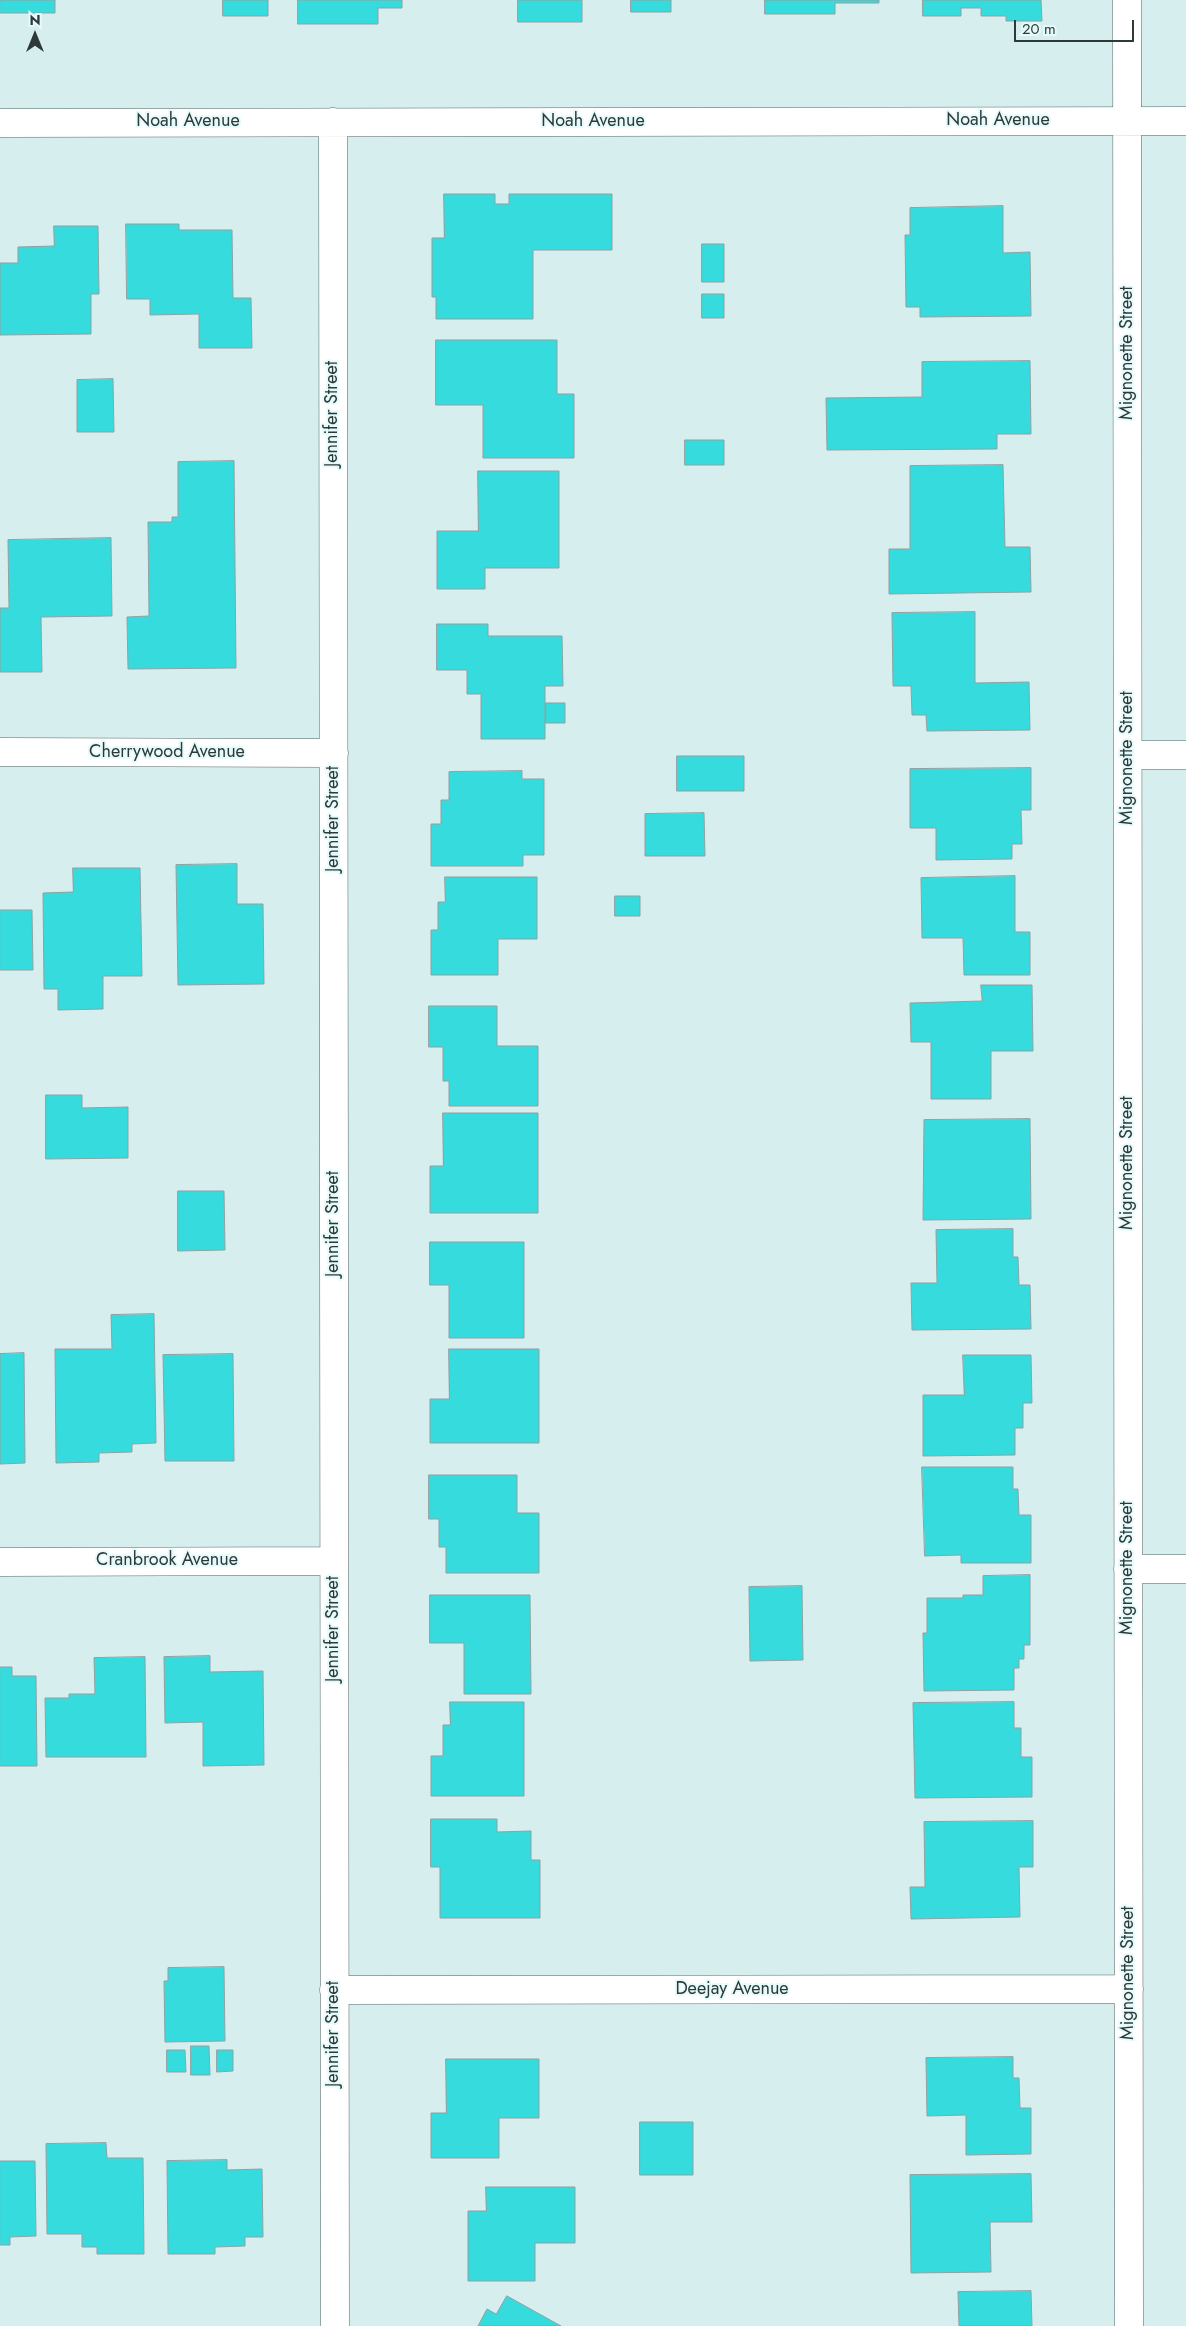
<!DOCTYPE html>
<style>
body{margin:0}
#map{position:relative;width:1186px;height:2326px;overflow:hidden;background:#d7eeee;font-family:Jost,sans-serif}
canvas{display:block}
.north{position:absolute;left:10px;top:10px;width:50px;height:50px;-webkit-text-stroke:4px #e5fbfb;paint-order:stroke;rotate:0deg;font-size:14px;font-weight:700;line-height:20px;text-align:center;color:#303939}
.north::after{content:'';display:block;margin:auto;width:18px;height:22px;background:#303939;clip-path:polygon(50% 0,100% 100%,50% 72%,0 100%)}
.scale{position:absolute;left:1014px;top:20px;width:120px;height:22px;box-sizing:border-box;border:2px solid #303939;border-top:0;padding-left:6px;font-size:15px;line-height:18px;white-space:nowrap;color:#303939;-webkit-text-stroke:4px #e5fbfb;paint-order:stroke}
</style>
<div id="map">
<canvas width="1186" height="2326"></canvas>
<div class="north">N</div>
<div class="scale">20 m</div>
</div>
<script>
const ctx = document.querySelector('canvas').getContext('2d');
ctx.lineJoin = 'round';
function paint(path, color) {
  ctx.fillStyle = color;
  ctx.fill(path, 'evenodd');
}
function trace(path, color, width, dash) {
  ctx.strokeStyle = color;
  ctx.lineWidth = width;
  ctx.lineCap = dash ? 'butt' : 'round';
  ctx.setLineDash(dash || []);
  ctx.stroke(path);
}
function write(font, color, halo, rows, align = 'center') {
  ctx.font = font + ' Jost,sans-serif';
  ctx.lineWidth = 4;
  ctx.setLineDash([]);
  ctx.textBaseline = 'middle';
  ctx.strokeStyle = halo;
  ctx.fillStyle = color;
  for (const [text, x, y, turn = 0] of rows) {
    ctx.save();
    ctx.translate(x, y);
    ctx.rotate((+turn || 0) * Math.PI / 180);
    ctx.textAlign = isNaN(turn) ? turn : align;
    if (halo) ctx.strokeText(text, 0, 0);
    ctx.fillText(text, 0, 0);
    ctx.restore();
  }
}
const building = new Path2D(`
 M0,0H55V13H0Z
 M223,0H268V16H223Z
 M298,0H402V8H378V24H298Z
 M518,0H582V22H518Z
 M631,0H671V12H631Z
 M765,0H879V3H835V14H765Z
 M923,0H1041L1042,21H1006V16H981V8H961V16H923Z
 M444,194H495V204H509V194H612V250H533V319H436V297H432V238H444Z
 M1003,206V253L1030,252L1031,316L920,317V307H906L905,235H910V208Z
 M126,224H179V230H232L233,298H251L252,348H199V314L150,315V299H127Z
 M54,226H98L99,294H91V334L0,335V263H18V247L54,246Z
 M702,244H724V282H702Z
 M702,294H724V318H702Z
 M436,340H557V394H574V458H483V405H436Z
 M1030,361L1031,434H997V449L827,450L826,398L922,397V362Z
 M113,379L114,432H77V380Z
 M685,440H724V465H685Z
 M234,461L236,668L128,669L127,617L149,616L148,522H172V517H178V462Z
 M1003,465L1005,547H1030L1031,592L889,594V549H910V466Z
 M478,471H559V568H485V589H437V531H478Z
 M111,538L112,616L41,617L42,672H0V608H9L8,540Z
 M975,612V683L1029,682L1030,730L927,731L926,715H912L911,686H893L892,613Z
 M437,624H488V636H562L563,686H545V739H481V694H467V670H437Z
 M546,703H565V723H546Z
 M677,756H744V791H677Z
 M1031,768V810H1021L1022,844H1012V859L936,860V828H910V769Z
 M522,771V779H544V855H523V866H431V824H441V800H449V772Z
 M704,813L705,856H645V814Z
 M237,864V904H263L264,984L178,985L176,865Z
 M73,868H140L142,976H103V1009L58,1010V989H44L43,893L73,892Z
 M1015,876V932H1030V975H964L963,938H922L921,878Z
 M445,877H537V939H498V975H431V930H438V902H445Z
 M615,896H640V916H615Z
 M0,910H32L33,970H0Z
 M981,985H1032L1033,1051H991V1099H931V1042H911L910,1003L982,1001Z
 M429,1006H497V1046H538V1106H449V1081H443V1047H429Z
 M46,1095H82V1108L128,1107V1158L46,1159Z
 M443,1113H538V1213H430V1166H443Z
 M1030,1119L1031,1219L923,1220L924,1120Z
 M178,1191H224L225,1250L178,1251Z
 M1013,1229V1257H1018L1019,1285H1030L1031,1329L912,1330L911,1283H937L936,1230Z
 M430,1242H524V1338H449V1285H430Z
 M154,1314L156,1443L132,1444V1452L99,1453V1462L56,1463L55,1349H112L111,1315Z
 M449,1349H539V1443H430V1399H449Z
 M24,1353L25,1463L0,1464V1354Z
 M233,1354L234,1461H165L163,1355Z
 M963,1355H1031L1032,1403H1023V1428H1015V1455L923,1456V1395H964Z
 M922,1467H1013V1489H1018L1019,1515H1031V1563H961V1555L925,1556Z
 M429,1475H517V1513H539V1573H446V1547H439V1519H429Z
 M1030,1575V1645H1024V1659H1019V1668H1014V1690L924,1691L923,1633H927V1598H963V1595H983V1576Z
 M802,1586L803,1660L750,1661L749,1587Z
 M430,1595H530L531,1694H464V1643H430Z
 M210,1656V1672L263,1671L264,1765L203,1766V1722L165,1723L164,1657Z
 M145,1657L146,1757H46L45,1698H69V1694H95L94,1658Z
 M0,1667H12V1676H36L37,1766H0Z
 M450,1702H524V1796H431V1756H443V1725H450Z
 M1014,1702V1728H1021V1757H1032V1797L915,1798L913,1703Z
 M431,1819H497V1832L531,1831V1860H540V1918H440V1867H431Z
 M1033,1821V1867H1019L1020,1917L911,1919L910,1887H925L924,1822Z
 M224,1967L225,2041L165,2042L164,1981H168V1968Z
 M191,2046H209L210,2075H191Z
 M167,2050H185L186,2072H167Z
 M217,2050H233V2071L217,2072Z
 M1013,2057V2078H1019L1020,2108H1031V2154L966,2155V2115L927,2116L926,2058Z
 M446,2059H539V2118H499V2158H431V2113H446Z
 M640,2122H693V2175H640Z
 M106,2143L107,2158H143L144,2254H97V2247H82V2234H47L46,2144Z
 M227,2160V2170L262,2169L263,2237H245V2246L215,2247V2254H168L167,2161Z
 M0,2161H35L36,2236L10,2237V2245H0Z
 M1031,2174L1032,2222H990L991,2272L911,2273L910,2175Z
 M486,2187H575V2243H535V2281H468V2211H486Z
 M1031,2291L1032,2326H959L958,2292Z
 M507,2296L561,2326H478L487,2309L496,2314Z`);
paint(building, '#36dcdd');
trace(building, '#8da2a2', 1);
const minor = new Path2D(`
 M1127,0L1129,2326
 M333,122L335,2326
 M0,123L1186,121
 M0,752L334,753
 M1128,755H1186
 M0,1562L334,1561
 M1128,1569H1186
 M334,1990L1129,1989`);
trace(minor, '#516565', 29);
trace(minor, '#fff', 28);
write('18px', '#303939', '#e5fbfb', [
 ["Noah Avenue",998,121],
 ["Noah Avenue",188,122],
 ["Noah Avenue",593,122],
 ["Mignonette Street",1128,353,-90],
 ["Jennifer Street",333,414,-90],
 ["Cherrywood Avenue",167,753],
 ["Mignonette Street",1128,758,-90],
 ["Jennifer Street",334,819,-90],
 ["Mignonette Street",1128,1163,-90],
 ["Jennifer Street",334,1224,-90],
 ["Cranbrook Avenue",167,1561],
 ["Mignonette Street",1128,1568,-90],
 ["Jennifer Street",334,1629,-90],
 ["Mignonette Street",1129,1973,-90],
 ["Deejay Avenue",732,1990],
 ["Jennifer Street",334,2034,-90]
]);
</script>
